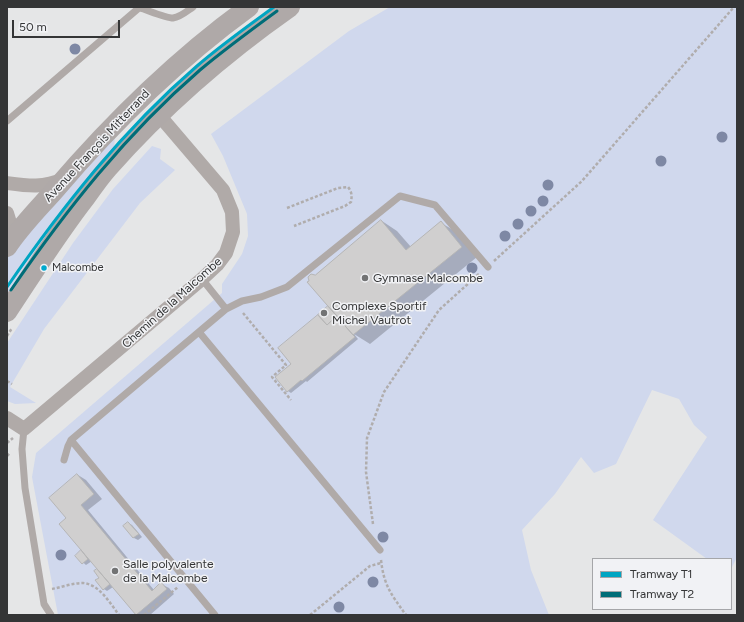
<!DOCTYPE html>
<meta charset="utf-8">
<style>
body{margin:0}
#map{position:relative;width:744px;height:622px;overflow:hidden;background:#e5e6e7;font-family:Figtree,sans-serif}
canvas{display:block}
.frame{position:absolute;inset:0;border:8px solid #343536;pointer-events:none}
.legend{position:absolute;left:592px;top:558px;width:140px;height:52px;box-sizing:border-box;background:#f1f2f5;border:1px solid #a5a6a9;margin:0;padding:5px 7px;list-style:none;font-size:12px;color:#343536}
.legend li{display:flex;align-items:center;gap:8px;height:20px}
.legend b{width:20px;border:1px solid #a5a6a9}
.scale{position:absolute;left:12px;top:20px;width:108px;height:18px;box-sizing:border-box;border:2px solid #343536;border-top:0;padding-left:5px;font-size:12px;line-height:14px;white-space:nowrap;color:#343536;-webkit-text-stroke:3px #f1f2f5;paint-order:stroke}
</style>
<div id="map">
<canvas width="744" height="622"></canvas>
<div class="frame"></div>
<ul class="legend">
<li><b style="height:5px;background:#00a5c2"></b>Tramway T1</li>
<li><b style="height:5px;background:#006d78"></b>Tramway T2</li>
</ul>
<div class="scale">50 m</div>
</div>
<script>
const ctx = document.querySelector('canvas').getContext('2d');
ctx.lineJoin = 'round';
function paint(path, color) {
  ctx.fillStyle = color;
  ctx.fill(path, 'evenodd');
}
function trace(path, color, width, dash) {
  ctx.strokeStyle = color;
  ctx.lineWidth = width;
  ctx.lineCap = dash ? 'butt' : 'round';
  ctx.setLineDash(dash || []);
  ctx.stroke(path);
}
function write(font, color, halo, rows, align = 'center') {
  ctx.font = font + ' Figtree,sans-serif';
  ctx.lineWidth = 3;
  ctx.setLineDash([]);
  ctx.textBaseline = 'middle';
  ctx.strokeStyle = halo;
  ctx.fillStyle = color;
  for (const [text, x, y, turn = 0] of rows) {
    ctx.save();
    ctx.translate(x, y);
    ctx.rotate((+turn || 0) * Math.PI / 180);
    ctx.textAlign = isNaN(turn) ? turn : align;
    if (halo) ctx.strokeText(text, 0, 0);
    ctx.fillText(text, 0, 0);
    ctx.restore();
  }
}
paint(new Path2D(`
 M390,7H737V557L731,569V559H707L653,520L707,437L694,425L679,399L652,390L616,464L594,473L581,457L555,494L522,530L531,570L549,615H58L32,477L36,453L222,293V284L242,254L248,236L247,214L223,156L211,134L349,31Z
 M115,130L114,156L7,304V255Z
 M152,146L161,149L160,159L175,170L140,203L44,329L10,387L36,403L15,404L7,401V343L73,243L113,189Z`), '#d0d8ed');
paint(new Path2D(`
 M382,221L397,231L411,247L441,223L457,232L477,257L370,344L354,334L358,339L307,382L306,381L291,393L288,391L292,364L333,310L315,276Z
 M78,475L86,480L102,499L88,510L154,590L161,584L169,588L174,594L150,615H137L113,587L107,591L104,589L97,570L101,572L92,561L86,565L76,556L81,551L85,554L67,518Z
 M128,523L132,525L142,537L138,540L134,538L125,526Z`), '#0003');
const building = new Path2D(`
 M381,220L406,250L441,221L462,247L353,335L307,282L309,281L308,277L311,274L315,275Z
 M328,306L337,316L327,325L318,315Z
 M318,315L327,325L336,316L355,337L302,381L301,380L287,392L275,377L291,364L278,348Z
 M77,474L94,494L81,505L152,591L161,582L167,589L136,615L59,524L66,518L49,498Z
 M128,522L139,534L133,538L123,526Z
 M81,550L88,559L82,564L75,556Z
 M97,569L110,584L103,590L95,580L99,578L94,571Z`);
paint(building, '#d0cfcf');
trace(building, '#b6b6b6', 1);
trace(new Path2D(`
 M287,208L338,188L348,187C352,192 352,196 351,202L345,206L294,226
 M494,261L582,181L734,7
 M243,313L286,365L272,377L291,400
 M7,336L12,328
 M7,381L12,384
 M7,443L13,438
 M7,456L10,453
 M373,524L366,472L367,438L384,392L439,310L480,273
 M381,560C384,586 391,594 406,615
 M52,589C62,587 73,583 83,583C99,584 110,603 119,615
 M144,615L178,587
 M310,615L370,566L381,563`), '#b0adad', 2.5, [3, 2]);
trace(new Path2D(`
 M140,8C147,10 166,18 173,18C181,17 187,11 193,7
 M7,121L140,7
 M202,279L226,309
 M199,332L380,550
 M24,429L22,449L25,488L44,604L51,615
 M71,440L215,615
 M64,460L68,446L71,440L226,309L242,301L261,297L287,287L400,196L435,205L488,267`), '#b0aaa8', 7);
trace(new Path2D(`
 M7,183C29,186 43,188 64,179
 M7,213L11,226L10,243
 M7,418L24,429L202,279L217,265L226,253L233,232L232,212L223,190L159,115`), '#b0aaa8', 14);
trace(new Path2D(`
 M7,247C20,227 38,209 54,191C112,123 176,60 249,7
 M7,312C33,273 57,234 86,197C93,187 100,177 108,168C162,107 223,54 290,7`), '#afa9a8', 20);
trace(new Path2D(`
 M7,287C62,207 123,130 197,66C221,45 248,26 274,7`), '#00a5c2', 3);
trace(new Path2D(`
 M11,290C66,210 126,134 200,70C225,49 251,30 277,11`), '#006d78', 3);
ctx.fillStyle = '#7e88a4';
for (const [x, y] of [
 [75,49],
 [722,137],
 [661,161],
 [548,185],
 [543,201],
 [531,211],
 [518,224],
 [505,236],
 [472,268],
 [383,537],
 [61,555],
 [373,582],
 [339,607]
]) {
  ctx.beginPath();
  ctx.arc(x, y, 5.5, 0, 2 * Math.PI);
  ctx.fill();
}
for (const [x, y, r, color] of [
 [44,268,3.5,"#00a9ce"],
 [365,278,4,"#727374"],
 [324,313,4,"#727374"],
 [115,571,4,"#727374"]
]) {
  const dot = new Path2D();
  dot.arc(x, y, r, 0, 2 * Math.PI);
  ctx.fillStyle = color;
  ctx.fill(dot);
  trace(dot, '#f1f2f5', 1.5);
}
write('11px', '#343536', '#f1f2f5', [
 ["Malcombe",52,268]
], 'left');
write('12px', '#343536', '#f1f2f5', [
 ["Avenue François Mitterrand",97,146,-47],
 ["Chemin de la Malcombe",172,303,-42]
]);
write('12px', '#343536', '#f1f2f5', [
 ["Gymnase Malcombe",373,278],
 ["Complexe Sportif",332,306],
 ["Michel Vautrot",332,320],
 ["Salle polyvalente",123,564],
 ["de la Malcombe",123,578]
], 'left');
</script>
